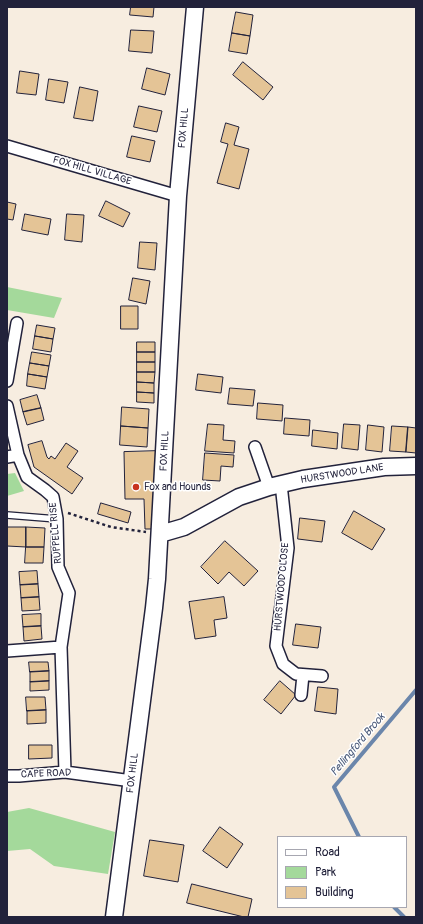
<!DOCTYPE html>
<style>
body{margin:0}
#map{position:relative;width:423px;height:924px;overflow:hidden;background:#f7ede0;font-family:Pangolin,sans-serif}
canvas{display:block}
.frame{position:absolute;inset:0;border:8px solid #22223b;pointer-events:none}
.legend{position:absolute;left:277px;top:836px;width:130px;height:72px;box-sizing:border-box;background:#fff;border:1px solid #a7a7b1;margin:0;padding:5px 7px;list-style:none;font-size:12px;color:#22223b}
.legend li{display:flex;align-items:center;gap:8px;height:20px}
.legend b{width:20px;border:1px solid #a7a7b1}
</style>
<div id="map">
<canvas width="423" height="924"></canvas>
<div class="frame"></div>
<ul class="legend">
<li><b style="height:5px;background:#fff"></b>Road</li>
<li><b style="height:11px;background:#a4d99b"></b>Park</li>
<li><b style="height:11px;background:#e4c496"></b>Building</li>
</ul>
</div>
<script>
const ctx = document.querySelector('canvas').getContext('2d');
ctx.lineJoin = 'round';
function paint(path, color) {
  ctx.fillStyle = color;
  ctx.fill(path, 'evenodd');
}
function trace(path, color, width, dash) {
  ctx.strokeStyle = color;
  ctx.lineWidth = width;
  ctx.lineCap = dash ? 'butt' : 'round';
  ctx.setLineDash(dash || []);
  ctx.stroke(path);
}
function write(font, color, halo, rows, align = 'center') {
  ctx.font = font + ' Pangolin,sans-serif';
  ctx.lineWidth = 3;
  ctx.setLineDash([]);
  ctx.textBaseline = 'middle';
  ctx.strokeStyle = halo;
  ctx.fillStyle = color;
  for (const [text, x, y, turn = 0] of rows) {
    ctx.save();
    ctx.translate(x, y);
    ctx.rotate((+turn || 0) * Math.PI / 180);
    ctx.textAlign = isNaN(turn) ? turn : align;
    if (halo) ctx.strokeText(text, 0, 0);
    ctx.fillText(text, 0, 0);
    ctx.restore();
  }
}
paint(new Path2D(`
 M7,287L62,298L54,318L7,310Z
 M15,473L24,491L7,496V474Z
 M29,808L115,832L108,874L54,866L30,849L7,851V812Z`), '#a4d99b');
trace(new Path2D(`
 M359,837L334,787L416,690
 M394,907L404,917`), '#6b86ab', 4);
const building = new Path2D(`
 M131,7H154L153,17L130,15Z
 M236,12L253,15L250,36L232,33Z
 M131,30L154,31L152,53L129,51Z
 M232,33L250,36L247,54L229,51Z
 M243,62L273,87L263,100L233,75Z
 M147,68L170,74L165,95L142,89Z
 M20,71L39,74L36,95L17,93Z
 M49,79L68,82L64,103L46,100Z
 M80,87L98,91L93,121L74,118Z
 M139,106L162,111L157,132L134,127Z
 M226,123L239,127L234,145L249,149L239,189L217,183L228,144L221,142Z
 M132,136L155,141L150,162L127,157Z
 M106,201L130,213L123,227L99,216Z
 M7,202L16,204L13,220L7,219Z
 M25,214L51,219L48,235L22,230Z
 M67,214L84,215L82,242L65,240Z
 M140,242L157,243L155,270L138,268Z
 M133,278L150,281L146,304L129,300Z
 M121,306H138V329H121Z
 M37,325L55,328L53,339L35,336Z
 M35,336L53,339L51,352L33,349Z
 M137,342H155V352H137Z
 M32,352L51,355L49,366L30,363Z
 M137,352H155V362H137Z
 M137,362H155V372H137Z
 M30,363L49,366L47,377L28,374Z
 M137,372H155L154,383L137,382Z
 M28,374L47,377L45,389L27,386Z
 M198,374L223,377L221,393L196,390Z
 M137,382L154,383V393L137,392Z
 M230,388L255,390L253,406L228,404Z
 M137,392L154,393V403L137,402Z
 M37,395L41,408L23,412L20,400Z
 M258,403L283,405L282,421L257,419Z
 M122,407L149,409L148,428L121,426Z
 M41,408L44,420L27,425L23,412Z
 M285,418L310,420L309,436L284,434Z
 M208,424L224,425L223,440L235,441L234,453L205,451Z
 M344,424L360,425L358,450L342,448Z
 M368,425L384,427L382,452L366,450Z
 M121,426L148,428L147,447L120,445Z
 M392,426L408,427L406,452L390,451Z
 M408,427L416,428V453L406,452Z
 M313,430L338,433L337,449L312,446Z
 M42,441L47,457L49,459L51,456L55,459L66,443L78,451L67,467L83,478L72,494L34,467L28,445Z
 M158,451L159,482H154L156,529H145L144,499H125L124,452Z
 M205,453L234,455L233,467L221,466L220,481L203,480Z
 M101,503L131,512L128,523L98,514Z
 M354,511L385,529L372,550L342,533Z
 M300,518L325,521L322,542L298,539Z
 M8,527H26V547L7,546Z
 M26,527L45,528L44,547H26Z
 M225,541L258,571L244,586L229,572L218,584L201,567Z
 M26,547H44L43,563H25Z
 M37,571L38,584L20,585L19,572Z
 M38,584L39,597L21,598L20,585Z
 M39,597L40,610L22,611L21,598Z
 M224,597L227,618L214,620L216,636L195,639L189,602Z
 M41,614V626L23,627L22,615Z
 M296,624L321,627L318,648L293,645Z
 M41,626L42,639L24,641L23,627Z
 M29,662H48L49,671L30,672Z
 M49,671V681L30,682V672Z
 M49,681V690L30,691V682Z
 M280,681L296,695L281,714L264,700Z
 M318,687L338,689L336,714L315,711Z
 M26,697H45L46,710L27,711Z
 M46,710V723L27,724V711Z
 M29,745H52V758L29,759Z
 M220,827L243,844L227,868L203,851Z
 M150,840L184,845L178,882L144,876Z
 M192,884L252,899L248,917H244L187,903Z`);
paint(building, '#e4c496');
trace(building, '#22223b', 1);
const lane = new Path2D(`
 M7,515L57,519`);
const street = new Path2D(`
 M7,146L178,196
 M7,381L17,323
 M7,406L18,455L27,477L45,490L53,497L57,519L58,567L69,593L61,647L65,772
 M255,447L269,487
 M7,457L18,455
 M281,484L288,548L276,646L283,664L296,674L322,676
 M7,651L61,647
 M301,695L303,675
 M7,776H19L65,772L132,781`);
const secondary = new Path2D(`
 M160,534L184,527L239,497L269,487L303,479L384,467L416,466
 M114,917L154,608L157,579L178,196L195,7`);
trace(lane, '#22223b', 8);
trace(street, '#22223b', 14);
trace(secondary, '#22223b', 19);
trace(new Path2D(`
 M68,513L111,527L146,532`), '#22223b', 2.5, [3, 3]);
trace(lane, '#fff', 5.5);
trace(street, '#fff', 11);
trace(secondary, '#fff', 16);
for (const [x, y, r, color] of [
 [136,487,4,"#c8321e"]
]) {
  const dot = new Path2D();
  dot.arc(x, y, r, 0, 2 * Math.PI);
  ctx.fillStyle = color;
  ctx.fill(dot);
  trace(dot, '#fff', 1.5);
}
write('10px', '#22223b', '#fff', [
 ["FOX HILL",184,128,-85],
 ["FOX HILL VILLAGE",92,171,16],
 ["FOX HILL",165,451,-87],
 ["HURSTWOOD LANE",342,474,-9],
 ["RUPPELL RISE",56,533,-95],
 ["HURSTWOOD CLOSE",282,587,-85],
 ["FOX HILL",133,773,-83],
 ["CAPE ROAD",46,774,-2]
]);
write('10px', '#22223b', '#fff', [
 ["Fox and Hounds",144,487]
], 'left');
write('italic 11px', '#4c5c7c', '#fff', [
 ["Pellingford Brook",358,745,-50]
]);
</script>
